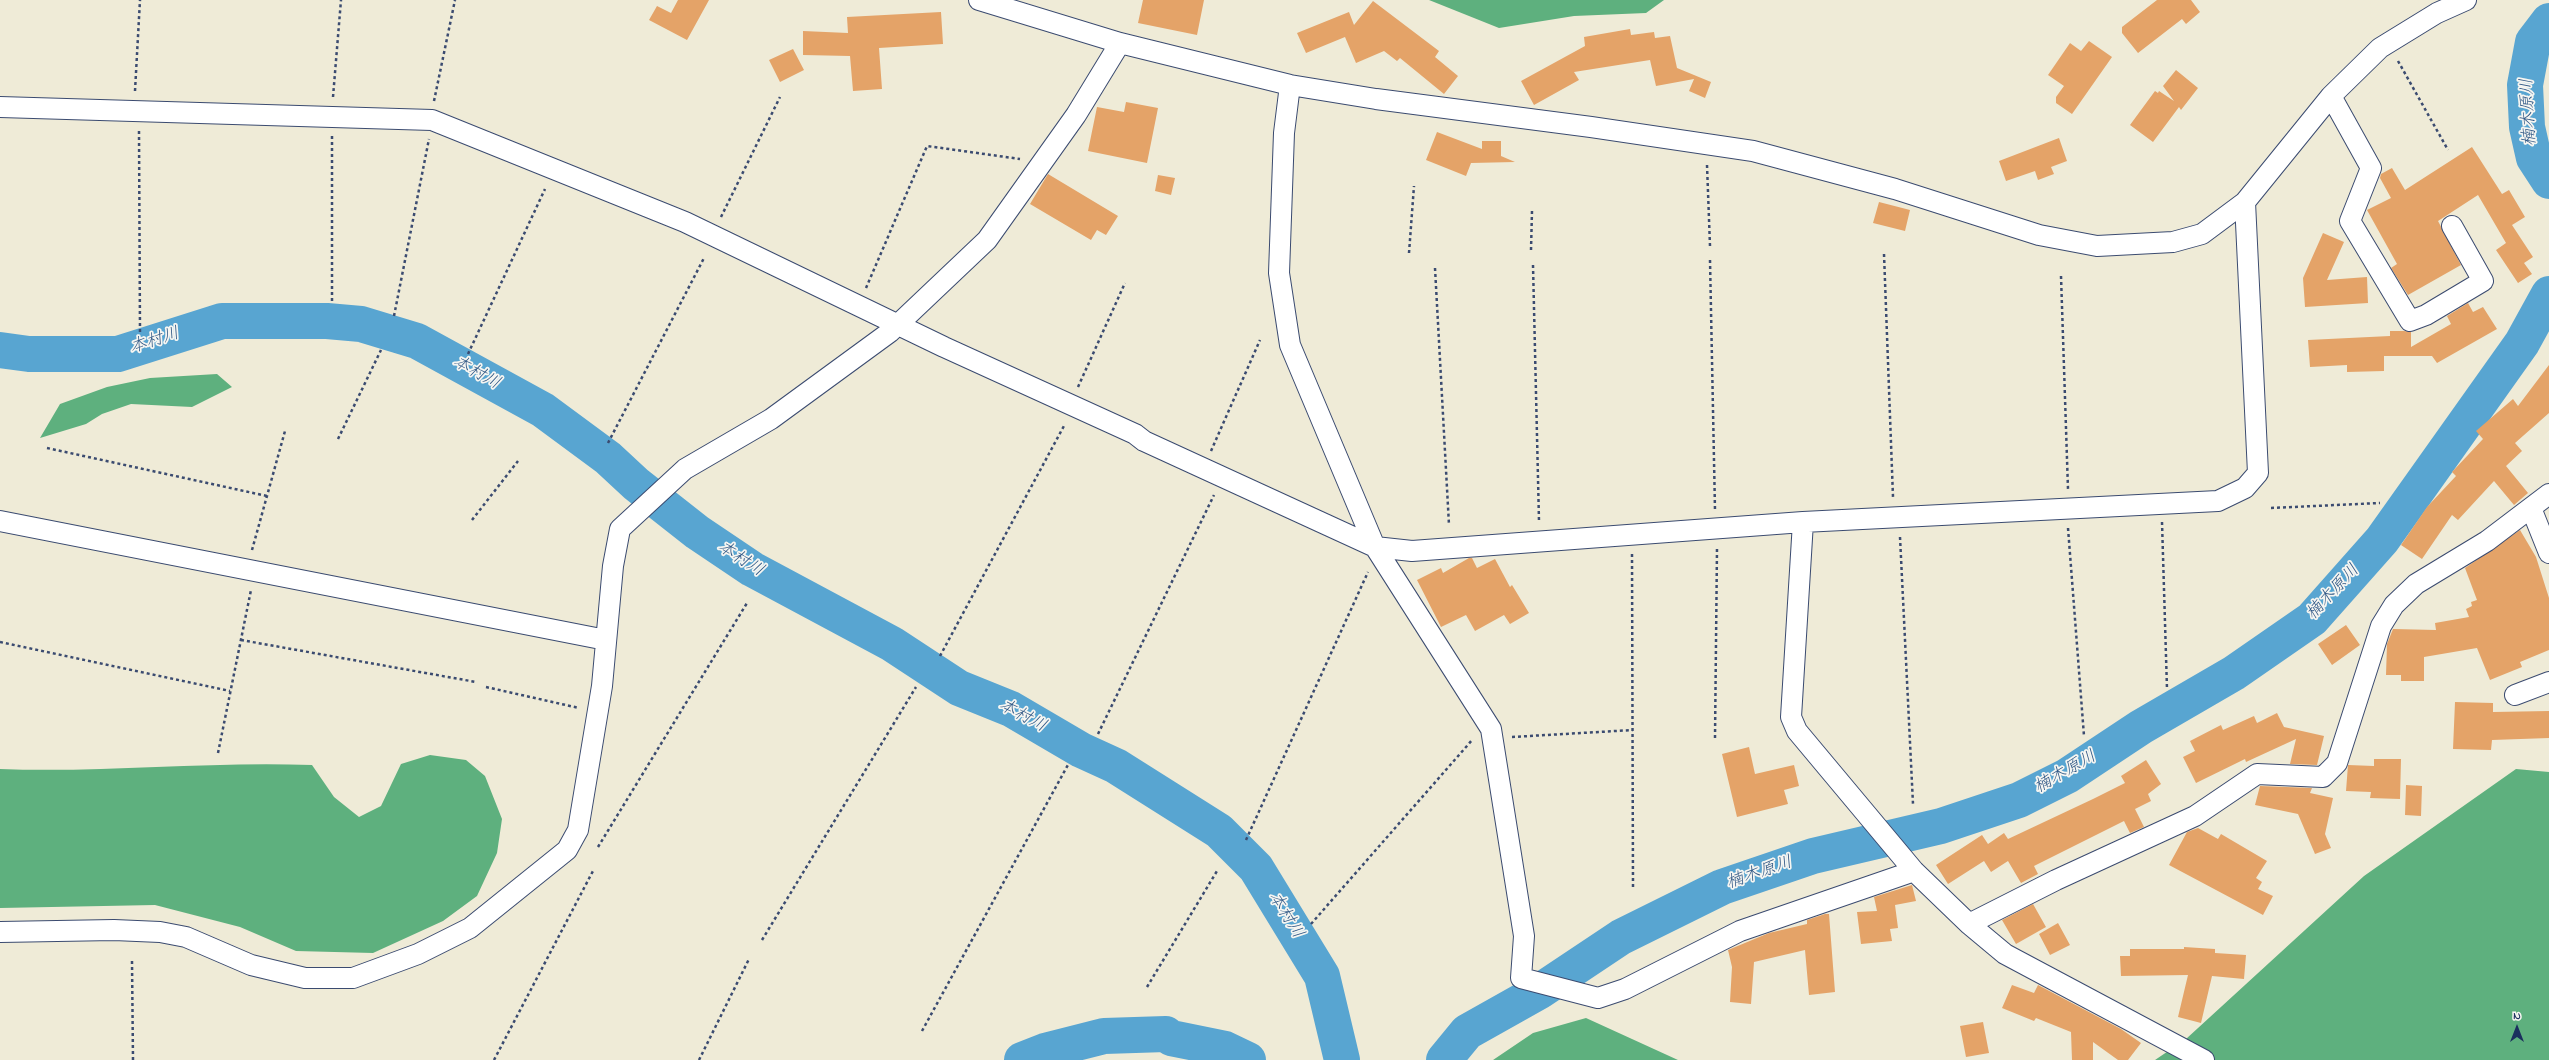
<!DOCTYPE html>
<meta charset="utf-8">
<style>
body{margin:0}
#map{position:relative;width:2549px;height:1060px;overflow:hidden;background:#efebd7;font-family:"Indie Flower",sans-serif}
canvas{display:block}
.north{position:absolute;left:2497px;top:1008px;width:40px;height:40px;-webkit-text-stroke:3px #f6f6f2;paint-order:stroke;rotate:0deg;font-size:11px;font-weight:700;line-height:16px;text-align:center;color:#1b2f5e}
.north::after{content:'';display:block;margin:auto;width:14px;height:18px;background:#1b2f5e;clip-path:polygon(50% 0,100% 100%,50% 72%,0 100%)}
</style>
<div id="map">
<canvas width="2549" height="1060"></canvas>
<div class="north">N</div>
</div>
<script>
const ctx = document.querySelector('canvas').getContext('2d');
ctx.lineJoin = 'round';
function paint(path, color) {
  ctx.fillStyle = color;
  ctx.fill(path, 'evenodd');
}
function trace(path, color, width, dash) {
  ctx.strokeStyle = color;
  ctx.lineWidth = width;
  ctx.lineCap = dash ? 'butt' : 'round';
  ctx.setLineDash(dash || []);
  ctx.stroke(path);
}
function write(font, color, halo, rows, align = 'center') {
  ctx.font = font + ' "Indie Flower","Klee One",sans-serif';
  ctx.lineWidth = 3.5;
  ctx.setLineDash([]);
  ctx.textBaseline = 'middle';
  ctx.strokeStyle = halo;
  ctx.fillStyle = color;
  for (const [text, x, y, turn = 0] of rows) {
    ctx.save();
    ctx.translate(x, y);
    ctx.rotate((+turn || 0) * Math.PI / 180);
    ctx.textAlign = isNaN(turn) ? turn : align;
    if (halo) ctx.strokeText(text, 0, 0);
    ctx.fillText(text, 0, 0);
    ctx.restore();
  }
}
paint(new Path2D(`
 M1429,0H1664L1646,13L1574,16L1499,28Z
 M217,374L232,387L192,407L131,404L102,414L86,424L40,438L60,404L107,387L150,378Z
 M430,755L466,760L485,776L502,819L497,853L477,896L443,921L373,953L296,951L240,927L155,905L0,908V769C104,773 208,761 312,765L334,797L359,817L381,806L401,764Z
 M2516,769L2549,772V1060H2155L2186,1039L2364,876Z
 M1586,1018L1678,1060H1493L1533,1033Z`), '#5eb07e');
trace(new Path2D(`
 M2549,21L2533,42L2525,85L2527,127L2534,158L2549,181
 M0,350L29,354H118L222,321H327L361,324L417,341L543,410L608,458L636,484L697,532L752,569L892,644L959,688L1011,709L1081,750L1116,766L1219,831L1256,868L1322,976L1342,1060
 M1022,1060L1045,1051L1104,1036L1166,1034L1171,1038L1225,1049L1248,1060
 M1444,1060L1467,1032L1540,991L1621,937L1722,887L1813,856L1941,826L2019,800L2067,776L2141,727L2234,673L2312,619L2382,540L2522,343L2549,294`), '#58a5d1', 36);
paint(new Path2D(`
 M678,0H709L687,40L649,20L657,6L671,13Z
 M1143,0H1204L1197,35L1138,23Z
 M2157,0H2191L2200,12L2186,24L2182,19L2138,53L2122,33V27Z
 M1373,1L1439,51L1435,57L1458,76L1444,94L1400,58L1397,61L1384,51L1356,63L1345,37L1306,53L1297,33L1349,12L1354,25Z
 M941,12L943,44L879,48L882,89L853,91L850,56L803,55V31L848,33L847,17Z
 M1630,29L1631,35L1654,32L1655,38L1670,36L1677,68L1711,82L1705,98L1689,91L1694,79L1656,86L1650,60L1574,72L1579,80L1534,105L1521,81L1585,46L1584,37Z
 M2089,41L2112,57L2072,114L2056,103V97L2064,86L2048,75L2070,43L2081,51Z
 M793,49L804,70L780,82L769,60Z
 M2176,70L2198,88L2181,110L2179,107L2153,142L2130,125L2155,91L2158,93L2159,91L2174,101L2163,86Z
 M1126,102L1158,108L1147,163L1088,151L1097,107L1124,112Z
 M1437,132L1482,149V141H1501V156L1515,162L1471,163L1466,176L1426,160Z
 M2059,138L2067,161L2051,167L2054,174L2038,180L2035,171L2006,181L1999,161Z
 M2472,147L2502,194L2509,190L2525,217L2512,225L2533,257L2524,263L2532,274L2518,283L2496,250L2506,243L2478,195L2438,221L2461,265L2408,295L2391,268L2397,264L2367,210L2391,198L2380,178L2381,174L2392,168L2405,190Z
 M1048,174L1118,216L1106,235L1097,230L1091,240L1030,204Z
 M1158,175L1175,178L1171,195L1155,191Z
 M1879,202L1910,210L1905,231L1873,223Z
 M2323,233L2344,242L2327,280L2367,277L2368,303L2305,307L2303,278Z
 M2468,303L2473,312L2483,307L2497,329L2437,363L2432,356H2384V371L2347,372V365L2310,367L2308,340L2390,336V331H2404L2411,332V347L2451,324L2447,316Z
 M2549,365V413L2515,443L2522,451L2506,466L2528,493L2514,505L2494,481L2458,520L2452,515L2422,559L2401,545L2427,507L2456,476L2452,472L2483,439L2476,431L2513,399L2518,406Z
 M2520,530L2536,557L2549,598V650L2520,662L2522,667L2490,680L2477,648L2424,657V681H2401V675H2386L2387,644L2393,629L2436,630L2435,623L2469,617L2466,609L2472,606L2471,602L2477,600L2465,568Z
 M1469,558H1472L1477,568L1495,559L1510,587L1512,585L1529,613L1510,624L1504,615L1475,631L1466,615L1441,627L1417,580L1441,568L1443,573Z
 M2346,625L2360,645L2332,665L2318,644Z
 M2455,702L2493,703V712L2549,711V738L2492,740L2491,750L2453,749Z
 M2277,713L2284,727L2324,736L2317,765L2290,764L2296,739L2246,762L2245,759L2196,783L2183,757L2195,751L2190,741L2221,725L2223,730L2254,716L2257,723Z
 M1749,747L1755,774L1794,765L1799,786L1784,790L1788,804L1737,817L1722,754Z
 M2374,759H2401L2400,799L2370,798L2371,792L2346,791L2348,765L2374,766Z
 M2146,760L2161,784L2148,794L2151,801L2135,809L2144,827L2130,833L2124,821L2034,866L2038,874L2021,883L2008,861L1991,872L1984,861L1948,884L1936,865L1982,835L1988,844L2004,833L2008,839L2093,799L2125,783L2121,776Z
 M2406,785L2422,786L2421,816L2405,815Z
 M2260,786L2312,788L2310,793L2333,798L2325,834L2331,848L2315,854L2298,814L2255,805Z
 M2198,828L2218,839L2221,834L2267,861L2256,878L2262,882L2258,889L2273,896L2263,915L2169,865L2187,832Z
 M1912,885L1916,901L1895,905L1898,928L1890,929L1892,941L1861,944L1857,912L1877,911L1874,897Z
 M2033,904L2046,927L2016,944L2002,920Z
 M1825,914H1829L1835,992L1809,995L1805,950L1754,962L1751,1004L1730,1002L1732,967L1728,950L1769,933L1807,924V920Z
 M2058,923L2070,945L2050,955L2039,934Z
 M2184,947L2215,949V953L2246,955L2244,979L2212,976L2201,1023L2178,1017L2188,975L2121,976L2120,956H2130V949H2184Z
 M2012,985L2034,993L2038,985L2121,1029L2141,1043L2128,1060H2118L2093,1042V1060H2072L2071,1032L2036,1018L2034,1021L2002,1008Z
 M1983,1022L1989,1053L1966,1057L1960,1026Z`), '#e4a368');
const street = new Path2D(`
 M979,0L1120,43L1290,85L1376,99L1591,127L1753,151L1895,189L2039,235L2097,246L2173,242L2202,234L2245,202L2331,96L2380,48L2437,13L2466,0
 M1290,85L1284,133L1279,273L1290,345L1375,547L1491,729L1524,936L1521,978L1598,998L1625,989L1740,931L1914,871
 M2331,96L2371,168L2350,221L2410,321L2426,315L2483,281L2452,226
 M0,107L432,120L685,222L944,347L1135,434L1144,441L1375,547L1412,551L1803,522L2218,501L2245,488L2258,473L2245,202
 M2531,508L2549,553
 M0,521L606,640
 M1803,522L1791,717L1797,731L1914,871L1969,924L2005,954L2204,1060
 M2515,695L2549,682
 M1969,924L2056,880L2195,816L2257,774L2323,777L2337,763L2381,626L2394,605L2416,584L2487,541L2549,494
 M0,932L114,930L160,932L186,937L251,965L305,978H353L418,954L470,928L567,850L578,830L602,686L613,566L620,529L685,469L771,419L890,332L987,240L1076,115L1120,43`);
trace(street, '#3b4b70', 22);
trace(new Path2D(`
 M2398,61L2448,150
 M135,91L140,0
 M333,97L341,0
 M434,101L455,0
 M139,131L140,333
 M332,136V302
 M1707,165L1710,246
 M721,217L780,97
 M1531,250L1532,211
 M1409,253L1414,186
 M1884,254L1893,497
 M1710,260L1715,510
 M1533,265L1539,521
 M1435,268L1449,525
 M2061,276L2068,489
 M866,288L927,146L1020,159
 M394,316L429,139
 M468,354L545,189
 M1078,387L1125,283
 M338,439L381,350
 M608,443L704,258
 M47,448L267,496
 M1211,451L1260,340
 M2271,508L2380,503
 M472,520L518,461
 M2162,522L2167,689
 M2068,528L2084,736
 M1900,537L1913,804
 M252,550L285,431
 M1632,554L1633,887
 M241,640L476,682
 M0,642L230,691
 M940,656L1065,424
 M486,687L579,708
 M1098,734L1214,495
 M1512,737L1633,730
 M1715,738L1717,548
 M218,753L251,590
 M1246,840L1368,572
 M598,847L747,603
 M1311,924L1473,739
 M762,940L916,687
 M132,961L133,1060
 M1147,987L1217,871
 M922,1031L1069,763
 M494,1060L594,869
 M699,1060L749,959`), '#3b4b70', 2.5, [3, 3]);
trace(street, '#fff', 20);
write('italic 17px', '#305886', '#f6f6f2', [
 ["楠木原川",2530,112,-93],
 ["本村川",155,342,-18],
 ["本村川",476,374,29],
 ["本村川",740,560,32],
 ["楠木原川",2334,593,-47],
 ["本村川",1022,717,28],
 ["楠木原川",2066,773,-30],
 ["楠木原川",1760,874,-19],
 ["本村川",1285,916,58]
]);
</script>
